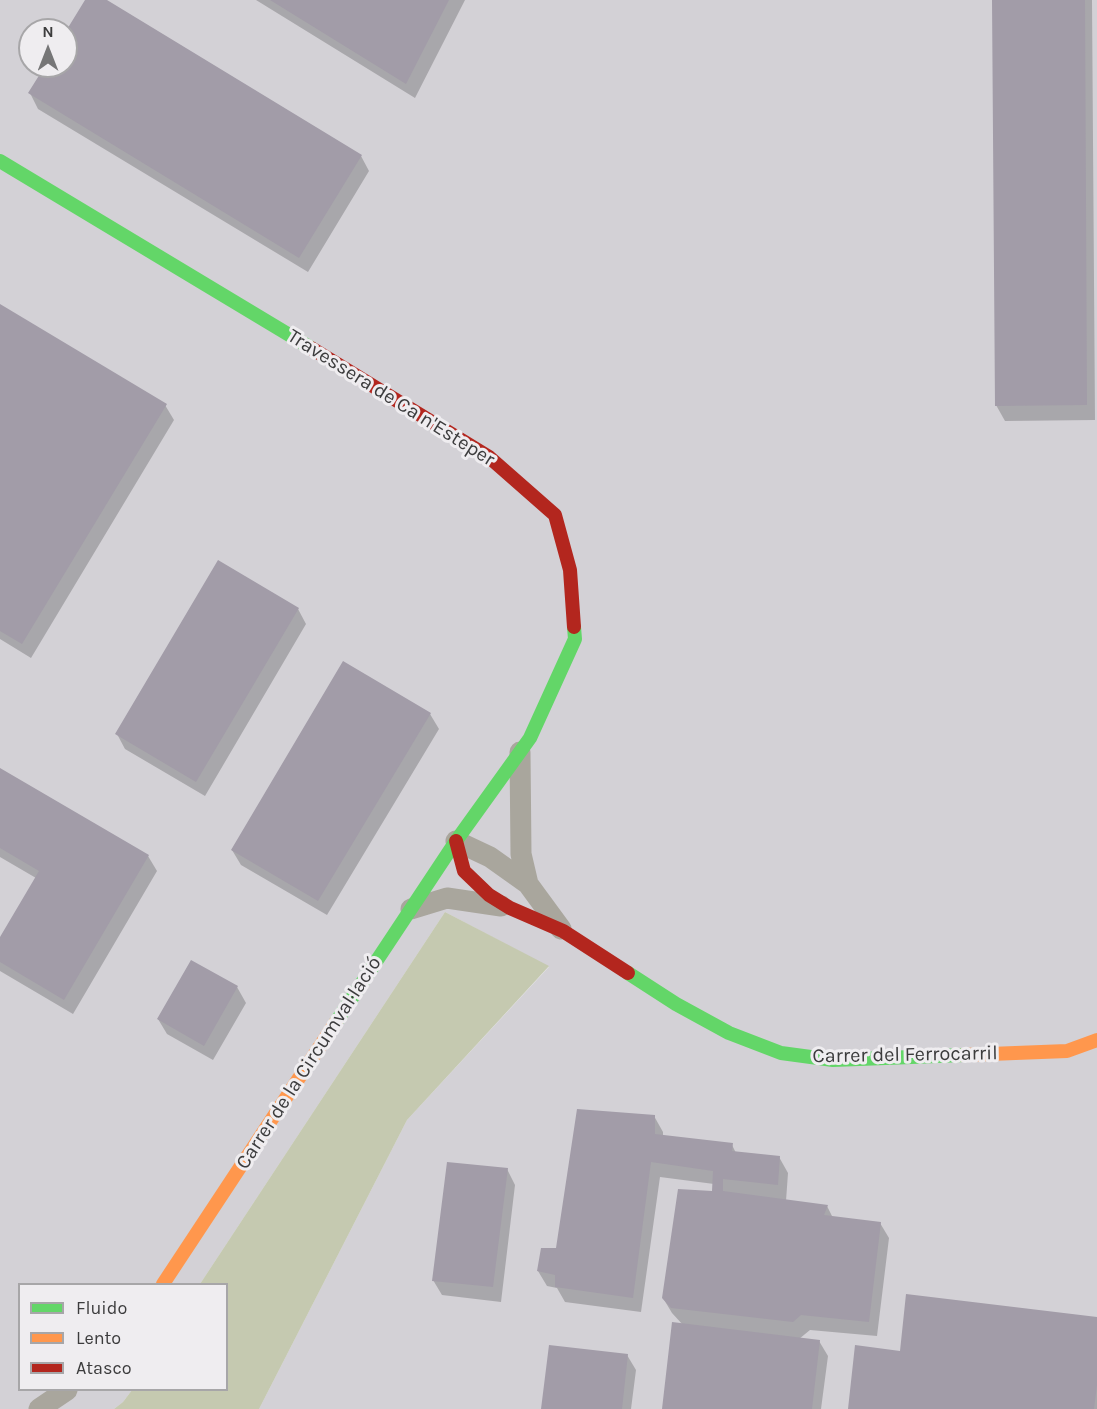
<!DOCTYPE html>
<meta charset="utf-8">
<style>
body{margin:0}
#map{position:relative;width:1097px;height:1409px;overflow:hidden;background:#e2e1e2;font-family:Karla,sans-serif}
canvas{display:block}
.legend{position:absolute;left:18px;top:1283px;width:210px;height:108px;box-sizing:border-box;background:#efedf0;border:2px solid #a7a6a8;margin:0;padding:8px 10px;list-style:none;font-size:18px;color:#3c3c3d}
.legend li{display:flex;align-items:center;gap:12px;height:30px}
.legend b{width:30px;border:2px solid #a7a6a8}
.north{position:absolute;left:18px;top:18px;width:60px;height:60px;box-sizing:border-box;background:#efedf0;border:2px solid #a7a6a8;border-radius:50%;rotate:0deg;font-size:16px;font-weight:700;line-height:24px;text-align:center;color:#3c3c3d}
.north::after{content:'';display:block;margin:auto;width:21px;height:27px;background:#767677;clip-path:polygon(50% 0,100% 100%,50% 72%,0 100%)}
</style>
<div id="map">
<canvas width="1097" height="1409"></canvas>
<ul class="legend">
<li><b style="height:8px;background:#63d668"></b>Fluido</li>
<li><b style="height:8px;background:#ff974d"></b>Lento</li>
<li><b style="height:8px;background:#b3261e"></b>Atasco</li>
</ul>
<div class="north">N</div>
</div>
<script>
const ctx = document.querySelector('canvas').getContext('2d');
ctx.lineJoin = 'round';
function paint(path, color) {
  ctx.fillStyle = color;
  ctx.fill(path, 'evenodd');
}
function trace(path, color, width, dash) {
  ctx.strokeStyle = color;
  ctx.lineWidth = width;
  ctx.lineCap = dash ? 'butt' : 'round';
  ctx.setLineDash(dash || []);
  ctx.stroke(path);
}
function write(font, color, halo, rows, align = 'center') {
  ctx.font = font + ' Karla,sans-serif';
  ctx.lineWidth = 6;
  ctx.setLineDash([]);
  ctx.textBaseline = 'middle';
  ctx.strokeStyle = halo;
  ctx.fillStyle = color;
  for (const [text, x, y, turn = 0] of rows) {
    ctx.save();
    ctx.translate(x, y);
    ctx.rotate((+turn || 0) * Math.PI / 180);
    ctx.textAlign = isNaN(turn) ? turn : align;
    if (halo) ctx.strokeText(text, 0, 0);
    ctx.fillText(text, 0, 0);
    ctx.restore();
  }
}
paint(new Path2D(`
 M0,0H1097V1409H259L407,1120L549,967L445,912L200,1284H20V1390H132L123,1402L114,1409H0ZM30,30H66V66H30Z`), '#d3d1d6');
paint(new Path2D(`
 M445,912L549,966L407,1120L259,1409H114L123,1402L132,1390H226V1284H200Z`), '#c5c9b0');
paint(new Path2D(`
 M86,0H105L361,156L369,171L308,272L38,109L30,93L46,66H66V34Z
 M256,0H465L415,98Z
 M994,0H1092L1095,420L1005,421L996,405Z
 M0,306L165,405L174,420L31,658L0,639Z
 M298,609L306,624L205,796L125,749L117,734Z
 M430,714L439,729L327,915L241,865L232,850Z
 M0,770L148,856L157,871L73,1014L0,971V939L36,878L0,857Z
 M237,987L246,1003L213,1060L167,1034L158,1019Z
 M654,1116L663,1132V1137L732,1145L736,1153L779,1157L788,1173L786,1201L827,1206L833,1218L880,1223L889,1238L877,1336L810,1330L799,1339L819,1341L828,1356L821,1409H664L683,1325L672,1313L663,1298L714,1193V1184L660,1177L641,1312L565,1302L557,1288L547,1286L538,1271L558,1250Z
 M507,1169L515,1185L501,1302L442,1295L433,1280Z
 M1097,1319V1409H849L901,1353Z
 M627,1355L636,1370L631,1409H543Z`), '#0003');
paint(new Path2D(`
 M85,0H107L362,155L299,258L28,93L45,66H66V31Z
 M270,0H449L406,84Z
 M992,0H1085L1087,405L995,406Z
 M0,304L167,404L22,644L0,631Z
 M218,560L299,608L196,782L115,734Z
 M343,661L431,713L318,901L231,850Z
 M0,768L149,855L64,1000L0,962V937L39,871L0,848Z
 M191,960L238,986L204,1046L157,1019Z
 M577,1109L655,1115V1134L733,1143L732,1151L780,1156L778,1185L723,1179V1191L828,1205L824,1215L881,1222L869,1322L801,1315L793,1322L671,1308L662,1298L678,1189L712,1191L713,1171L651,1162L633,1298L555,1287V1275L537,1271L541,1248H556Z
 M447,1162L508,1168L493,1287L432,1281Z
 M906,1294L1097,1317V1385L1094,1409H848L855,1345L900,1351Z
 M672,1322L820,1340L812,1409H662Z
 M549,1345L628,1354L622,1409H541Z`), '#a29ca8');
trace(new Path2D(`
 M520,752L521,854L528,884
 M456,841L490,857L528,884L561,929
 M411,909L447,898L501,906
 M39,1409L67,1390`), '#a9a69d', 21);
trace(new Path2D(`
 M0,161L311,348
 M628,973L676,1004L729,1033L781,1053L833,1060L964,1055
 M336,1022L456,841L530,738L575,639L574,627`), '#63d668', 14);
trace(new Path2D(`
 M964,1055L1067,1051L1097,1040
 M163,1284L336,1022`), '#ff974d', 14);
trace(new Path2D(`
 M311,348L489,457L555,515L570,570L574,627
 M456,841L464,871L489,895L510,908L563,931L628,973`), '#b3261e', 14);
write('20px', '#3c3c3d', '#efedf0', [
 ["Travessera de Ca n'Esteper",391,398,32],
 ["Carrer del Ferrocarril",905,1055,-1],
 ["Carrer de la Circumval·lació",309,1063,-57]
]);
</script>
